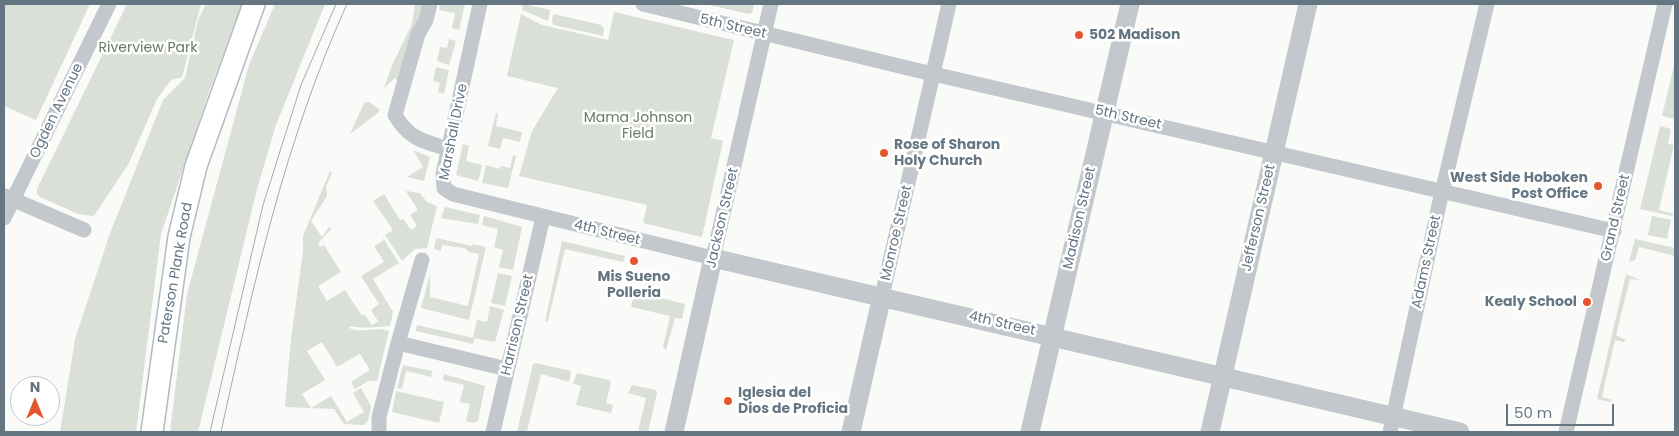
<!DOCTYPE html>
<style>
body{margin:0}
#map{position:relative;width:1679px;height:436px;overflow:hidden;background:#fafaf8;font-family:Poppins,sans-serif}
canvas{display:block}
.frame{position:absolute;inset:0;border:5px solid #657683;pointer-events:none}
.north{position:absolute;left:10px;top:376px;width:50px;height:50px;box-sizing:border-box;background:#fff;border:1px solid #c1c8cd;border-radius:50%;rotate:0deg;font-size:14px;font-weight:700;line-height:20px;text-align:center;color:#657683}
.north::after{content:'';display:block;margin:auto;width:18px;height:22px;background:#e4572e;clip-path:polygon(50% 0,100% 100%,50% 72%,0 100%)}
.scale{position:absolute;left:1506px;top:404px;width:108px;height:22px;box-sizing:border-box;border:2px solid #657683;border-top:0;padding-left:6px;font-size:15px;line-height:18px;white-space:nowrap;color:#657683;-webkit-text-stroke:4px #fff;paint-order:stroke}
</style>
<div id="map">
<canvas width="1679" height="436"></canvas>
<div class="frame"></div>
<div class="north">N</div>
<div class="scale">50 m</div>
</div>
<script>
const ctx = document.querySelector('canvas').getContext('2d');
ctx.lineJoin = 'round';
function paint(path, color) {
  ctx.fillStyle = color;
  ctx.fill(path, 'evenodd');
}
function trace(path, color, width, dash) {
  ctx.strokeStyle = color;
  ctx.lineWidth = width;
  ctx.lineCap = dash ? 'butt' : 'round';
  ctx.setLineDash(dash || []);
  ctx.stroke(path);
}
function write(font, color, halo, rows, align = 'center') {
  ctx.font = font + ' Poppins,sans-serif';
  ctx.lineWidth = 5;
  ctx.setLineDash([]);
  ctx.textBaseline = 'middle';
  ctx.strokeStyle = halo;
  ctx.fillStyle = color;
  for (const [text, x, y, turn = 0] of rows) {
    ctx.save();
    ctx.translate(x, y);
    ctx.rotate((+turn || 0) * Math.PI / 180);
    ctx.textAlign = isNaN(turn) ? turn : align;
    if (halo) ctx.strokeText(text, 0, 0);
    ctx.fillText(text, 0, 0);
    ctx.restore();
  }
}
paint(new Path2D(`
 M4,4H90L36,120L4,106Z
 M127,4H201L182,77L171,80L157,99L129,163L94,216L78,214L40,197L37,194V189Z
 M206,4H242L209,92L161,234L136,432H60L75,339L109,236L163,100L185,78L198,20Z
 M275,4H325L276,125L257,189L198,432H170L187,294L249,65Z
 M415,4H424L398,81L395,78L384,88L393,63L412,24Z
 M440,4H465L459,30L452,28L455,13L439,10Z
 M523,4L550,10L548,21L522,10Z
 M705,4H754L752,13L749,14Z
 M614,12L734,40L711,138L723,141L702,237L643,223L647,205L519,176L532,131L558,88L507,76L521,14L542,25L608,40Z
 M553,14L601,25L604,29L603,36L554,25L552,22Z
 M449,39L456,41L449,65L437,61L440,47L447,48Z
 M1675,61V113L1674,119L1662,116Z
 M436,67L449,70L444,94L438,92L440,83L433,81Z
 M369,102L379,109V112L350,134L364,103Z
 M496,113L498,114L496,126L522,132L520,142L503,138L500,149L488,146Z
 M1660,126L1671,129L1668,144L1674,145L1659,210L1674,214L1672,216L1640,209Z
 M463,144L469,146L466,161L482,165L478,181L456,175Z
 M413,150L430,157L424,181L407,177L423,167Z
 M513,155L516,156L508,188L482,183L486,165L500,169L501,166L510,168Z
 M330,171L332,173L326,187L327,196L311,221L322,237L329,227L332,228L318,243L320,247L324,245L341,272L318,286L327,301L345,290L362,316L364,314L372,325L378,321L371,310L379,304L361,276L384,262L374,246L383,241V238L399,263L373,279L393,312L390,326C377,327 362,329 350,326L349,328C363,334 375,326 389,331L377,381H368L355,389L351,382L370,370L360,354L337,367L322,342L307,351L325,380L302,394L311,408L331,396L347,422L364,412L353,393L361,388L371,406L368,421L364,425L344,424L334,409L285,407L291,339L303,251V236Z
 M406,191L420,193L427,202L437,206L427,248L415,249L402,261L385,235L393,230L373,201L384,194L400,220L403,219L411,230L417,226L410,215L418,210Z
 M445,207L480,215L478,224L441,218Z
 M484,216L522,227L513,270L499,267L503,250L494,247L498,229L482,225Z
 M1652,216L1671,220L1667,239L1648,235Z
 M436,238L472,246L473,244L486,247L469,320L421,308L430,274V297L468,306L479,254L469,252L465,248L442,245L441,251L434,249Z
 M1635,239L1675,248V256L1639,247L1635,260L1629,262Z
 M562,241L625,256L623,262L565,249L548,321L545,322Z
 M498,273L512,276L505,306L491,303Z
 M1626,274L1640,280L1630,279L1616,335L1626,340L1624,342L1615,340L1602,397L1612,400L1610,402L1597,399Z
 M635,291L685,304L682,319L675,318L666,350L663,347L670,316L631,307Z
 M490,306L504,310L495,342L474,338L473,344L416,331L417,325L473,338L477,320L487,322Z
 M536,363L571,371L569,382L541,374L527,431L531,432H517L533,364Z
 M403,365L432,371L431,377L406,371L402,389L397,388Z
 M577,373L609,380L611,383L606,403L613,405L611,413L576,405L581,386L573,384Z
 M444,374L485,386L478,421L473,423L466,421L470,404L460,402L464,385L443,380Z
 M632,385L656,390L657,393L648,432H638L646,398L628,393Z
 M396,391L444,402L439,423L392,412Z`), '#dadfd7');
const secondary = new Path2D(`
 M152,432L179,237L196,166L254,4`);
trace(secondary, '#b3babf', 24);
trace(new Path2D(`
 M430,4L426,20L418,34L395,115C409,139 423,141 448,149
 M480,4L443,174L444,188L453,194L713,258L771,4
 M643,4L916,70L1614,231
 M5,196L84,230
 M4,218L109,4
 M422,260L398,343L507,369
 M882,296L949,4
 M379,432V417L398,343
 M493,432L543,217
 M1390,432L1439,205L1487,4
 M1566,432L1665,4`), '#c3c8cc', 15);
trace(new Path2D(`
 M674,432L713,258L1460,432
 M851,432L882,296
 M1030,432L1130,4
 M1210,432L1308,4`), '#c3c8cc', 19);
trace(secondary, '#fff', 21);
trace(new Path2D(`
 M210,432L263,205L301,85L336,4
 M221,432C253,286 285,140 347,4`), '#a2aab0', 1);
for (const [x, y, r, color] of [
 [1079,35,5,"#e4572e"],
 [884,153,5,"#e4572e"],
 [1598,186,5,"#e4572e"],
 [634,261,5,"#e4572e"],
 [1587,302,5,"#e4572e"],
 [728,401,5,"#e4572e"]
]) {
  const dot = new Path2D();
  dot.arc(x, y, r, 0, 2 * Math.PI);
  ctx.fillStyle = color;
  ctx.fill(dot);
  trace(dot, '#fff', 2);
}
write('14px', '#657683', '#fff', [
 ["5th Street",733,27,13],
 ["Ogden Avenue",57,111,-64],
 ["5th Street",1128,118,13],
 ["Marshall Drive",454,132,-79],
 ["Jackson Street",723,218,-77],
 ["Madison Street",1080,218,-77],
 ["Jefferson Street",1259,218,-77],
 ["Grand Street",1616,218,-77],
 ["4th Street",607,233,14],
 ["Monroe Street",897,233,-77],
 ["Adams Street",1427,262,-78],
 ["Paterson Plank Road",176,273,-80],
 ["4th Street",1002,324,13],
 ["Harrison Street",518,325,-77]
]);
write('bold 14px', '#657683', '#fff', [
 ["502 Madison",1089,35],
 ["Rose of Sharon",894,145],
 ["Holy Church",894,161],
 ["West Side Hoboken",1588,178,"right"],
 ["Post Office",1588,194,"right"],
 ["Mis Sueno",634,277,"center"],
 ["Polleria",634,293,"center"],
 ["Kealy School",1577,302,"right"],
 ["Iglesia del",738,393],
 ["Dios de Proficia",738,409]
], 'left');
write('14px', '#687a64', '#fff', [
 ["Riverview Park",148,48],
 ["Mama Johnson",638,118],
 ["Field",638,134]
]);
</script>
